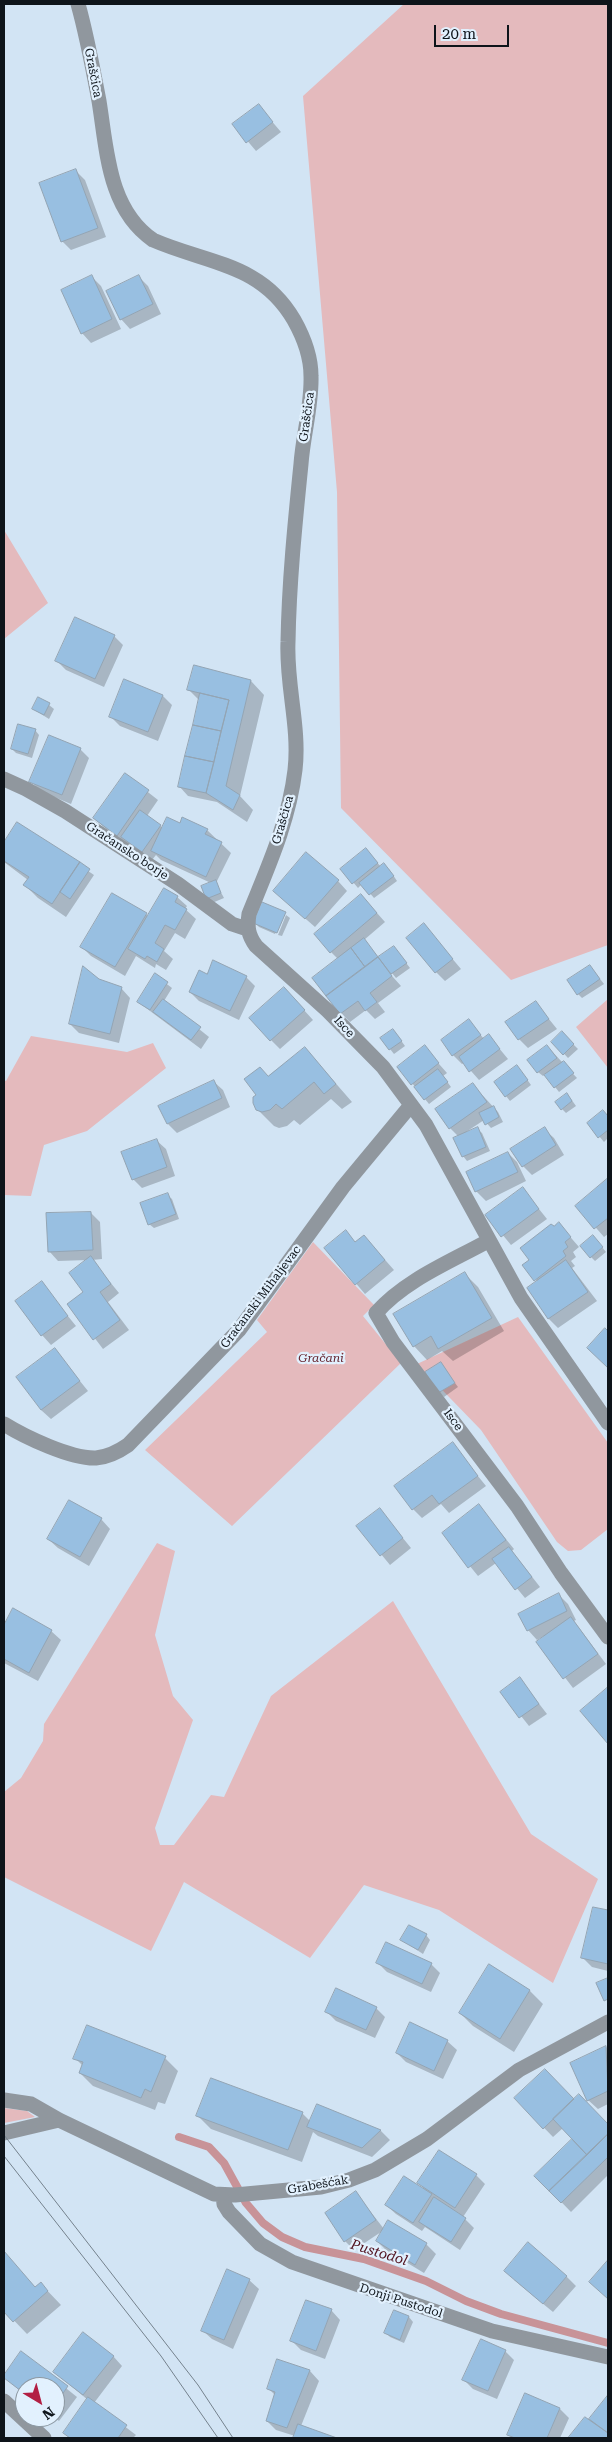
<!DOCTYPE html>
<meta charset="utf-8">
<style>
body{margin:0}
#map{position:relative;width:612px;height:2442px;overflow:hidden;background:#d2e4f4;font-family:"Roboto Serif",serif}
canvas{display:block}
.frame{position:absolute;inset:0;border:5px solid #0e141a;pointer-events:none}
.north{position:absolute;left:15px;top:2377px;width:50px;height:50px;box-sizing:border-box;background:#e2f1fe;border:1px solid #8d99a3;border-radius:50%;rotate:143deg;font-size:14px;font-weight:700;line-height:20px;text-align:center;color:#0e141a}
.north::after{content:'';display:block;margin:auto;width:18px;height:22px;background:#b22044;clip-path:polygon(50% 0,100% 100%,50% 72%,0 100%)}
.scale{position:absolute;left:434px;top:25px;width:75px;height:22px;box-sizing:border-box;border:2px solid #0e141a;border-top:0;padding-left:6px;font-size:15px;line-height:18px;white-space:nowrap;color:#0e141a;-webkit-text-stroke:4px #e2f1fe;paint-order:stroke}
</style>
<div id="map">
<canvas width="612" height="2442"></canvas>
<div class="frame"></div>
<div class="north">N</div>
<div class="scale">20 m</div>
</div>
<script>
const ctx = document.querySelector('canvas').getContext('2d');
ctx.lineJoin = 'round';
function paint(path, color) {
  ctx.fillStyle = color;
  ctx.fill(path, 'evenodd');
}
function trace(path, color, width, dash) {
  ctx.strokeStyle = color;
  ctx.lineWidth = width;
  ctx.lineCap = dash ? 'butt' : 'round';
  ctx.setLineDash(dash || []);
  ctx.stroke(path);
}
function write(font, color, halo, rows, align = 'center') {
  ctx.font = font + ' "Roboto Serif",serif';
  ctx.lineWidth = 4.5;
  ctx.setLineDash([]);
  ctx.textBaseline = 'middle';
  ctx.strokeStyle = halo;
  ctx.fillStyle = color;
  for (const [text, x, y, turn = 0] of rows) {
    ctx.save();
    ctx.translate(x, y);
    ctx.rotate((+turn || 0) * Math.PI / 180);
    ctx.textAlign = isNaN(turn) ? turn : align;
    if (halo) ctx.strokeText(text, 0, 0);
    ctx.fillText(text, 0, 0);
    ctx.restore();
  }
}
paint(new Path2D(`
 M404,4H608V945L511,980L341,808L337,492L303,96Z
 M4,530L48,603L4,639Z
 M608,999V1068L576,1027Z
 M31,1036L127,1052L153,1043L166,1068L87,1131L44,1145L31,1196L4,1195V1080L6,1081Z
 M313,1242L374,1305L363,1316L401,1363L232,1526L145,1450L267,1332L257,1320Z
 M518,1317L608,1443V1529L581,1550L568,1551L557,1542L481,1430L417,1364Z
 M157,1543L175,1551L155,1635L173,1696L193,1720L155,1828L160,1845H174L211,1795L224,1797L271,1696L393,1601L531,1834L598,1879L553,1983L439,1910L364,1885L310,1958L184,1882L151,1951L4,1877V1792L21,1778L43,1741L44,1724Z
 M4,2108L27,2111L35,2117L4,2123Z`), '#e4babd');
paint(new Path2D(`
 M258,105L281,132L256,151L234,125Z
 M75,170L85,180L106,237L71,250L62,241Z
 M92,277L101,286L121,329L91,343L82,333L62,290Z
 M139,277L148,286L161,314L130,329L121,319Z
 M114,636L123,645L104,687L66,670L57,661Z
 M195,667L251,681L264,695L240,796L253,810L247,822L217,802L188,796L179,786L200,701L189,690Z
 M163,696L172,705L158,741L120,726L111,717Z
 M49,705L54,709L49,719L33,709Z
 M35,730L39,735L32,758L16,753L12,749Z
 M80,749L89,758L71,804L40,791L31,781Z
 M126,775L158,800L147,816L163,828L180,824L183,819L207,830L231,853L216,883L224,898L212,903L207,898L211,883L161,860L156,855L152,860L104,827L94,818Z
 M17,823L94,875L66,917L38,898L25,885L28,880L4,862V844Z
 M370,854L381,867L389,869L397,881L374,898L362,884L358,888L342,869Z
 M338,881L347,891L315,927L284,900Z
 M164,890L177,897L187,906L185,909L196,919L185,939L175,933L164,951L173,959L166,970L156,964L155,968L136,956L125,976L91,956L82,947L146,914L149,917Z
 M361,895L385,922L364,940L379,958L394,947L410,968L396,978L387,967H384L401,986L378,1003L385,1012L375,1019L366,1010L350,1022L341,1013L338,959L331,952Z
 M263,904L285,914L275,934L259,927L255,923Z
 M286,915L290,918L282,936L278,935Z
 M424,925L461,969L445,981L436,972Z
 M590,966L604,984L582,998L578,994Z
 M155,975L172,988L164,1001L209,1037L201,1049L138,1002Z
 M207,975L246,977L255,986L239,1020L199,1001L190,992Z
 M98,980L121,988L130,998L119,1043L79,1033L70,1024Z
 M293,998L313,1020L280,1049L271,1040Z
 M536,1003L557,1029L528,1048L519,1039Z
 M469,1021L484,1039L489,1036L508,1059L479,1080L464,1063L462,1064L453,1055L442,1040Z
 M562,1033L578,1049L568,1058L553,1042Z
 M397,1035L405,1046L394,1054L390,1049Z
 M547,1046L577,1078L559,1092L545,1074L543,1076L538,1072Z
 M424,1047L447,1073L443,1076L451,1087L429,1104L399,1067Z
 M305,1048L352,1102L342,1109L331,1099L300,1125L294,1120L287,1126L279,1128L274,1126L257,1109L269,1077Z
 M521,1071L531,1085L510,1101L506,1096Z
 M213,1081L223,1090L230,1107L177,1133L168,1124Z
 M473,1085L498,1112L503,1122L491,1128L484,1120L466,1132L477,1129L482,1133L490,1151L467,1161L463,1156L459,1137L450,1128Z
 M571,1099L576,1106L566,1113L562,1109Z
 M603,1112L608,1117V1138L604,1142L589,1124Z
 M544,1129L554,1138L564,1155L532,1175L523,1166Z
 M156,1140L166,1149L175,1176L142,1188L133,1179Z
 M508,1153L517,1162L526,1181L486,1201L476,1191Z
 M608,1179V1234L604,1237L577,1206Z
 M523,1189L547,1219L511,1245L487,1216Z
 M167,1195L172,1199L179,1219L154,1228L149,1224Z
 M91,1213L100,1222L102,1259L92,1260L119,1293L108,1302L129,1330L103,1349L69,1304L85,1292L88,1260L58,1261L49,1251Z
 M559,1224L579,1247L573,1252L576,1257L571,1261L575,1266L572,1268L597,1301L558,1328L549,1319L528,1288L537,1282L531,1260L554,1228Z
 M346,1232L356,1243L364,1236L394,1270L365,1294L326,1248Z
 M597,1241L606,1252L595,1261L591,1257Z
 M465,1274L478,1287L504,1331L453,1361L442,1351L427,1360L414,1346Z
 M41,1283L76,1326L51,1345L42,1335Z
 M55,1350L88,1391L51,1419L41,1410Z
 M441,1364L458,1387L444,1397L439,1392Z
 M452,1444L486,1486L449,1513L441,1504L422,1518L413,1509Z
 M479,1506L514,1549L512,1551L540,1587L525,1598L496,1563L478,1576L443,1533Z
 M380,1510L411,1548L390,1565L358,1526Z
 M101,1519L110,1529L89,1566L58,1548L48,1539Z
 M559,1595L568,1604L576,1620L574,1621L606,1664L573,1688L538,1642L544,1636L537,1640L528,1630Z
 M13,1610L51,1631L61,1640L38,1681L4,1663V1628Z
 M520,1679L547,1714L529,1726L502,1692Z
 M608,1688V1742L582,1711Z
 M594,1908L608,1911V1971L592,1967L583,1958Z
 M426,1935L430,1940L423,1954L402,1940Z
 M378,1963L431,1964L440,1973L431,1992L387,1972Z
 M489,1966L530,1991L543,2004L514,2052L473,2026L460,2013Z
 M376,2008L385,2017L375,2038L336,2021L327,2012Z
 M447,2041L457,2050L443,2079L406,2062L397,2053Z
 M606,2047L608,2049V2104L598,2109L588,2100L571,2064Z
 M75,2058H165L178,2071L165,2104L158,2102L155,2110L93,2086L80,2073L83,2066Z
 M579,2096L608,2126V2175L571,2212L536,2176L574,2139L563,2128L553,2137L516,2099L574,2100Z
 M317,2106L381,2131L390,2140L372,2157L318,2136L313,2132L302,2162L211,2129L198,2116L302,2113L311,2122Z
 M476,2175L485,2184L463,2217L474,2228L460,2250L425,2227L422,2231L396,2214L386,2205L426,2191L419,2183Z
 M356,2193L384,2229L388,2222L426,2244L436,2254L424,2273L386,2250L377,2241L384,2230L354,2250L345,2241Z
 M4,2252L36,2288L41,2284L61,2305L27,2334L4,2310Z
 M566,2276L576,2286L553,2312L514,2280Z
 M249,2280L259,2289L233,2349L212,2339L202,2330Z
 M331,2310L340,2320L325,2359L301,2350L292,2341Z
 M395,2312L409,2317L413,2322L404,2343L390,2337L386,2333Z
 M505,2351L514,2360L497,2399L473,2389L464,2380Z
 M22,2353L77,2397L59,2421L54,2417L55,2387H25V2395L4,2377Z
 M113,2356L122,2366L94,2403L136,2435L133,2438H69L64,2433L88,2400L54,2372Z
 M278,2361L310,2371L319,2381L301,2426L334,2438H294L295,2436L276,2430L267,2421L276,2396L269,2389Z
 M608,2397V2438H569L585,2418L589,2421Z
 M560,2409L569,2418L560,2438H512L509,2434Z`), '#0003');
trace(new Path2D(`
 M179,2137L209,2147L224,2163L246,2203L263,2223L282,2237L305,2247L364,2259L426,2281L466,2301L501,2314L608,2343`), '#c89398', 8);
const building = new Path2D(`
 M259,104L273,122L246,143L232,124Z
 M76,169L98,228L61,242L39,183Z
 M92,275L112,319L81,334L61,290Z
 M139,275L153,304L120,320L106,291Z
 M75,617L115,635L95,679L55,661Z
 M194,665L251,680L226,786L240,795L233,810L206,793L229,700L187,690Z
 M124,679L163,695L148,732L109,717Z
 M200,693L229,700L221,731L193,725Z
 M38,697L50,703L44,715L32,709Z
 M18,724L36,729L28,754L11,749Z
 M193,725L221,731L214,762L185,756Z
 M49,735L81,748L62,795L29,782Z
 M185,756L214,762L206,793L178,787Z
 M125,773L149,790L117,836L93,818Z
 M140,810L161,825L142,852L121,837Z
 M167,817L180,823L182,817L208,829L205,834L222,842L206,877L151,851Z
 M17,822L80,862L52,904L23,885L29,877L4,861V842Z
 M366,848L378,863L352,884L340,869Z
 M306,852L339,880L305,919L273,891Z
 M80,862L90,869L70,899L60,892Z
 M384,863L394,876L369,895L359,883Z
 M216,880L221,893L206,899L201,886Z
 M164,888L178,896L175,902L187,909L175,930L165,925L155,943L164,949L157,962L147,956L145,959L128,949Z
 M112,893L147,913L115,967L80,947Z
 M361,894L377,913L330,953L314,934Z
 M262,902L286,912L277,933L253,923Z
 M424,923L453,959L435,973L406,938Z
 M364,938L378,957L365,967L351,948Z
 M394,946L407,963L391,974L378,957Z
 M351,948L365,967L326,996L312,978Z
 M378,957L392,976L370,993L377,1002L365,1011L358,1001L340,1014L326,996Z
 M213,960L247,976L230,1011L189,992L199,970L207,974Z
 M590,965L600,979L577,995L567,980Z
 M83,966L99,979L122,987L110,1034L69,1024Z
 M155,973L168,982L150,1010L137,1002Z
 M284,987L305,1010L270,1041L249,1018Z
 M163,999L201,1027L191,1040L153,1012Z
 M536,1001L549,1019L518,1040L505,1022Z
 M469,1019L481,1035L452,1056L441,1040Z
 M393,1029L402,1041L389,1050L380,1038Z
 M562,1031L574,1044L563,1055L551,1042Z
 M489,1034L500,1049L469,1072L459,1057Z
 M425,1045L439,1063L411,1085L397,1067Z
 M547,1045L557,1058L537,1073L527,1060Z
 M305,1047L336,1084L324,1094L314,1082L282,1109L276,1104L270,1110L262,1112L256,1110L253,1103V1097L256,1095L244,1079L260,1067L268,1076Z
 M564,1061L574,1073L554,1088L544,1075Z
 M517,1065L528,1080L505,1097L494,1082Z
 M438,1069L448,1082L424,1100L414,1087Z
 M214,1080L222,1098L167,1124L158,1106Z
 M473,1083L487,1102L449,1129L435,1109Z
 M567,1093L572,1101L561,1110L555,1102Z
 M494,1106L499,1117L485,1125L479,1113Z
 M603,1110L608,1116V1130L598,1138L587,1123Z
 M478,1127L486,1147L462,1157L453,1138Z
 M545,1127L556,1145L522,1167L510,1149Z
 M157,1139L167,1167L132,1180L121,1152Z
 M508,1152L518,1172L475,1192L466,1172Z
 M608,1178V1218L594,1229L575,1206Z
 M523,1187L539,1209L501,1237L485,1215Z
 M168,1193L176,1214L148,1225L140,1203Z
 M91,1212L93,1250L48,1252L46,1213Z
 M559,1222L571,1237L565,1242L568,1247L563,1251L566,1256L534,1281L522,1265L529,1260L520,1248L551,1224L554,1226Z
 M346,1230L355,1242L364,1235L385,1260L355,1285L324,1248Z
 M593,1235L603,1247L590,1258L580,1246Z
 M91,1256L111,1284L100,1292L120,1320L93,1340L67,1304L83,1292L69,1273Z
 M566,1260L588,1292L548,1319L527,1288Z
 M465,1272L492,1318L438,1349L431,1336L413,1347L393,1314Z
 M42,1281L68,1316L41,1336L15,1301Z
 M605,1328L608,1331V1368L587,1348Z
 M55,1348L80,1381L41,1410L16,1377Z
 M441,1362L455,1383L438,1393L425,1372Z
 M453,1442L478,1476L439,1504L432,1495L412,1510L394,1486Z
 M69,1500L102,1518L80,1557L47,1539Z
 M479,1504L506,1540L468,1568L442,1533Z
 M380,1508L403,1538L380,1556L356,1526Z
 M509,1547L532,1577L515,1590L492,1559Z
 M559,1593L567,1611L527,1631L518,1614Z
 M13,1608L52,1630L29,1673L4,1659V1625Z
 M571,1617L598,1654L563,1679L536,1642Z
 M520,1677L539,1704L519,1718L500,1692Z
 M608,1687V1744L580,1711Z
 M593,1907L608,1910V1964L581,1958Z
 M409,1925L427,1934L418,1950L400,1940Z
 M386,1942L432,1963L422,1984L376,1963Z
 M489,1964L530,1990L500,2039L459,2013Z
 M608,1978V1999L604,2001L596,1983Z
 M336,1988L377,2007L366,2030L325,2012Z
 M410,2022L448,2040L434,2071L396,2053Z
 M87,2025L166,2056L151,2092L145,2089L141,2098L79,2073L83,2062L73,2059Z
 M606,2046L608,2091L587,2101L570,2063Z
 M545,2069L574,2099L543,2129L514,2098Z
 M211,2078L303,2112L288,2150L196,2116Z
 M579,2094L608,2124V2134L587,2155L553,2119Z
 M317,2104L381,2130L362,2148L307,2127Z
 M608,2134V2157L561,2203L549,2191Z
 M572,2139L587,2155L549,2191L534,2176Z
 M439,2150L477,2174L455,2208L417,2183Z
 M404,2176L432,2194L413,2223L385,2205Z
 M356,2191L376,2220L344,2242L325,2213Z
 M434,2197L466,2218L451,2242L419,2222Z
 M388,2220L427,2243L415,2265L376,2241Z
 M528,2242L567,2276L543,2304L504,2271Z
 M4,2251L35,2287L41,2282L48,2291L13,2322L4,2312Z
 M608,2260V2299L589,2282Z
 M227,2269L250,2279L224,2340L201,2331Z
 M306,2300L332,2309L316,2351L290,2341Z
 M394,2310L409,2316L400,2340L384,2333Z
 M83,2332L114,2356L83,2395L53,2372Z
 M481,2339L506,2350L488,2391L462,2380Z
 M21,2351L68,2386L55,2405V2387H25V2394L4,2378V2375Z
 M277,2359L310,2370L287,2428L266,2421L275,2392L267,2389Z
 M525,2393L560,2408L547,2438H515L507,2435Z
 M608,2395V2433L589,2419Z
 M88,2397L127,2425L118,2438H70L63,2433Z
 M585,2417L608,2433V2438H568Z
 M298,2424L337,2438H293Z`);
paint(building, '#98bfe1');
trace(building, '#93a4b3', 1);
trace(new Path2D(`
 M78,4C87,36 93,69 99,101C107,150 108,209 153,240C208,264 261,263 294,320C303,336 311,357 311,376C312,405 303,435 301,464C295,523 289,583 288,642C286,685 300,727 295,770C289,821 268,867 249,914C247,927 248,935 256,946L328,1011L383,1067L426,1125L521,1298L608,1423
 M4,779L26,789L65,811L178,884L232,924L247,929
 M488,1241C450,1262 405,1280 376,1313L393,1342L517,1506L561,1573L608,1637
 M4,1424C25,1437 71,1459 96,1458C108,1457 118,1452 128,1445L239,1330L343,1187L411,1105
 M4,2100L31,2104L59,2120L214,2194L235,2195L321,2187L349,2180L375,2170L427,2139L519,2070L608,2022
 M4,2133L59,2120
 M223,2195L224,2204L229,2212L260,2244L292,2262L492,2331L608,2357
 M4,2401L44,2438`), '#90979e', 15);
trace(new Path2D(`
 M4,2135L198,2385L233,2438
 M4,2156L161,2356L218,2438`), '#75828d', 1);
write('12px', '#0e141a', '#e2f1fe', [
 ["Graščica",93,73,79],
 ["Graščica",307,417,-82],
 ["Graščica",283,820,-74],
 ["Gračansko borje",127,851,33],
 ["Isce",344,1027,47],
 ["Gračanski Mihaljevac",261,1297,-53],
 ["Isce",453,1420,53],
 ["Grabešćak",318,2185,-10],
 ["Donji Pustodol",401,2301,18]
]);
write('italic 12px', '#65232e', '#e2f1fe', [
 ["Gračani",321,1358]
]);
write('italic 14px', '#50101d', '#e2f1fe', [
 ["Pustodol",379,2253,17]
]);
</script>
